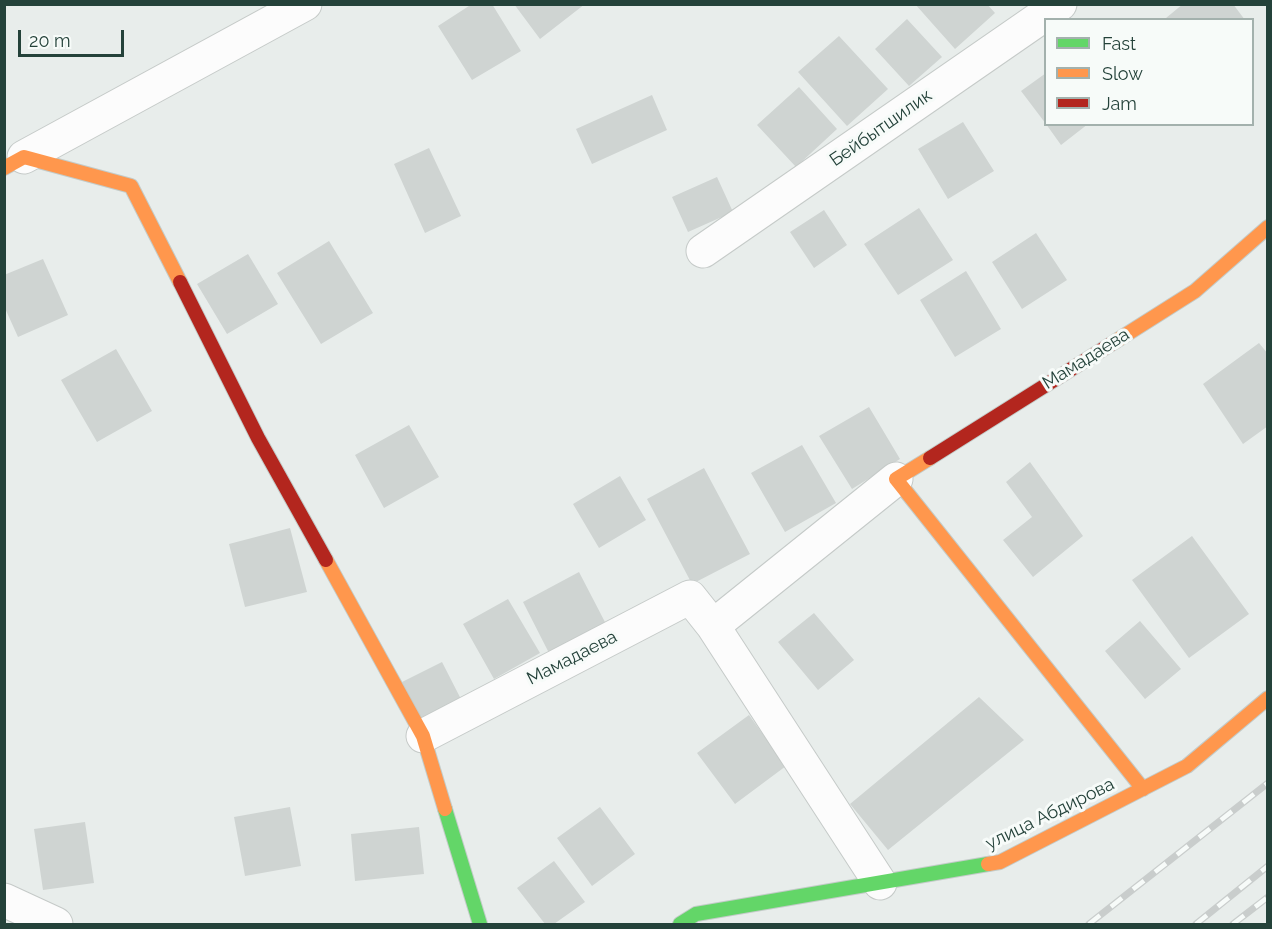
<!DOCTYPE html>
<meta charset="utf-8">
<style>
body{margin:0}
#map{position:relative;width:1272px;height:929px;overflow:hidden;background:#e8edeb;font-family:Raleway,sans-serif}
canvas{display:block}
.frame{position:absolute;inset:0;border:6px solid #24423a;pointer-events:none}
.legend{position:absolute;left:1044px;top:18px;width:210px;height:108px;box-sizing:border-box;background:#f7fbf9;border:2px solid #a3b1ad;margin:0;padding:8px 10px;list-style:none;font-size:18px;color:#24423a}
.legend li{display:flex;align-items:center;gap:12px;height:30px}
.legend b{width:30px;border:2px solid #a3b1ad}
.scale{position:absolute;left:18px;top:30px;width:106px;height:27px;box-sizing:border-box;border:3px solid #24423a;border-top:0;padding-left:8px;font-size:18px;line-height:21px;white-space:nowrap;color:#24423a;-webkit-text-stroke:4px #f7fbf9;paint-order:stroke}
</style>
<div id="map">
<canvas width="1272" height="929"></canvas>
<div class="frame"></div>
<ul class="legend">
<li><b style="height:8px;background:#63d668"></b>Fast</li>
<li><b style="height:8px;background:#ff974d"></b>Slow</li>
<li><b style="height:8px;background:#b3261e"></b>Jam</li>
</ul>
<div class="scale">20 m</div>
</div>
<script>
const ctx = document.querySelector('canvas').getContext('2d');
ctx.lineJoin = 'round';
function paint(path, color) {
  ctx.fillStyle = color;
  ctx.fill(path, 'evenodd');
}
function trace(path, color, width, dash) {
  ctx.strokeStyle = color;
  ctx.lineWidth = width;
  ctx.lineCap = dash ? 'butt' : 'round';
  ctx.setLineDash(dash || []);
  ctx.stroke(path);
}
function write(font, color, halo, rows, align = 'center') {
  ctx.font = font + ' Raleway,sans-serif';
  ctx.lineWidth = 6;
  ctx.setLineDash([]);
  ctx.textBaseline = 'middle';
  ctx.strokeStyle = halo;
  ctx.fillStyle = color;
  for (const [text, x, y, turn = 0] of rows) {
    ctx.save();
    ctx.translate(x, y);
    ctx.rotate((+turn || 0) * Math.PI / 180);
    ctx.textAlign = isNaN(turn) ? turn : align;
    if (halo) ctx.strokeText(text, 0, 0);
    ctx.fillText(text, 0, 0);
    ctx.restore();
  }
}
paint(new Path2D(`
 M472,4H492L521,51L472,80L438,26Z
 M514,4H585L540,39Z
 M915,4H987L995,13L955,49Z
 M1183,4H1233L1245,20H1167L1166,18Z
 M907,19L942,57L909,86L875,49Z
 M839,36L888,89L847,126L798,72Z
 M1046,73V124L1021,91Z
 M799,87L837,129L796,167L757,125Z
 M652,95L667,130L592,164L576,129Z
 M963,122L994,171L948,199L918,149Z
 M1046,124H1088L1061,145Z
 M429,148L461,216L425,233L394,164Z
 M717,177L733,212L688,232L672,197Z
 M919,208L953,260L898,295L864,244Z
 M824,210L847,245L814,268L790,232Z
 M1036,233L1067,280L1022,309L992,262Z
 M329,241L373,313L321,344L277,273Z
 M248,254L278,304L227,334L197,284Z
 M43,259L68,315L18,337L4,306V275Z
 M966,271L1001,329L955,357L920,300Z
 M1259,343L1268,354V426L1243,444L1203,384Z
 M116,349L152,411L97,442L61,380Z
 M869,407L900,459L852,489L819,436Z
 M409,425L439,477L384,508L355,455Z
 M802,445L836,503L785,532L751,473Z
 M1030,462L1083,536L1033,577L1003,540L1032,517L1006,482Z
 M704,468L750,554L692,584L647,499Z
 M620,476L646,520L599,548L573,504Z
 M290,528L307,592L245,607L229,544Z
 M1192,536L1249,614L1189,658L1132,580Z
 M579,572L606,624L549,653L523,602Z
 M508,599L540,653L494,679L463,624Z
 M814,613L854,660L818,690L778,642Z
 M1140,621L1181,669L1145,699L1105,651Z
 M442,662L465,707L425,727L402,682Z
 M979,697L1024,740L888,850L850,804Z
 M749,715L786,766L735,804L697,753Z
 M290,807L301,866L245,876L234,817Z
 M600,807L635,854L592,886L557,838Z
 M85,822L94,883L43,890L34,829Z
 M419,827L424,874L355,881L351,834Z
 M554,861L585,902L554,924H545L517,888Z`), '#cfd4d2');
const street = new Path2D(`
 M24,157L305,4
 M703,251L1060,4
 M423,736L690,597L713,626
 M880,883L713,626L896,479
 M4,900L56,924`);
const fast = new Path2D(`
 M445,809L480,924
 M680,924L696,914L988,864`);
const slow = new Path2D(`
 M4,168L24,157L131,186L180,282
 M1116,341L1195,291L1268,227
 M930,458L896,479L1143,789
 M326,560L423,736L445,809
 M988,864L1000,862L1187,766L1268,698`);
const jam = new Path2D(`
 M180,282L258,438L326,560
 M930,458L1116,341`);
trace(street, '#c5cac8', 35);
trace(fast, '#c3cbc8', 16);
trace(slow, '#c3cbc8', 16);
trace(jam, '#c3cbc8', 16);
trace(street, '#fcfcfc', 33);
trace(fast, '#63d668', 14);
trace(slow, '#ff974d', 14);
trace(jam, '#b3261e', 14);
const rail = new Path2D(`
 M1089,924L1268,783
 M1196,924L1268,866
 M1233,924L1268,897`);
trace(rail, '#c9cdcc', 7);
trace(rail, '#f7fbf9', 4.5, [14]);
write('18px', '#24423a', '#f7fbf9', [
 ["Бейбытшилик",881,128,-35],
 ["Мамадаева",1086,359,-32],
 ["Мамадаева",572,658,-27],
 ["улица Абдирова",1050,814,-26]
]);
</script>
